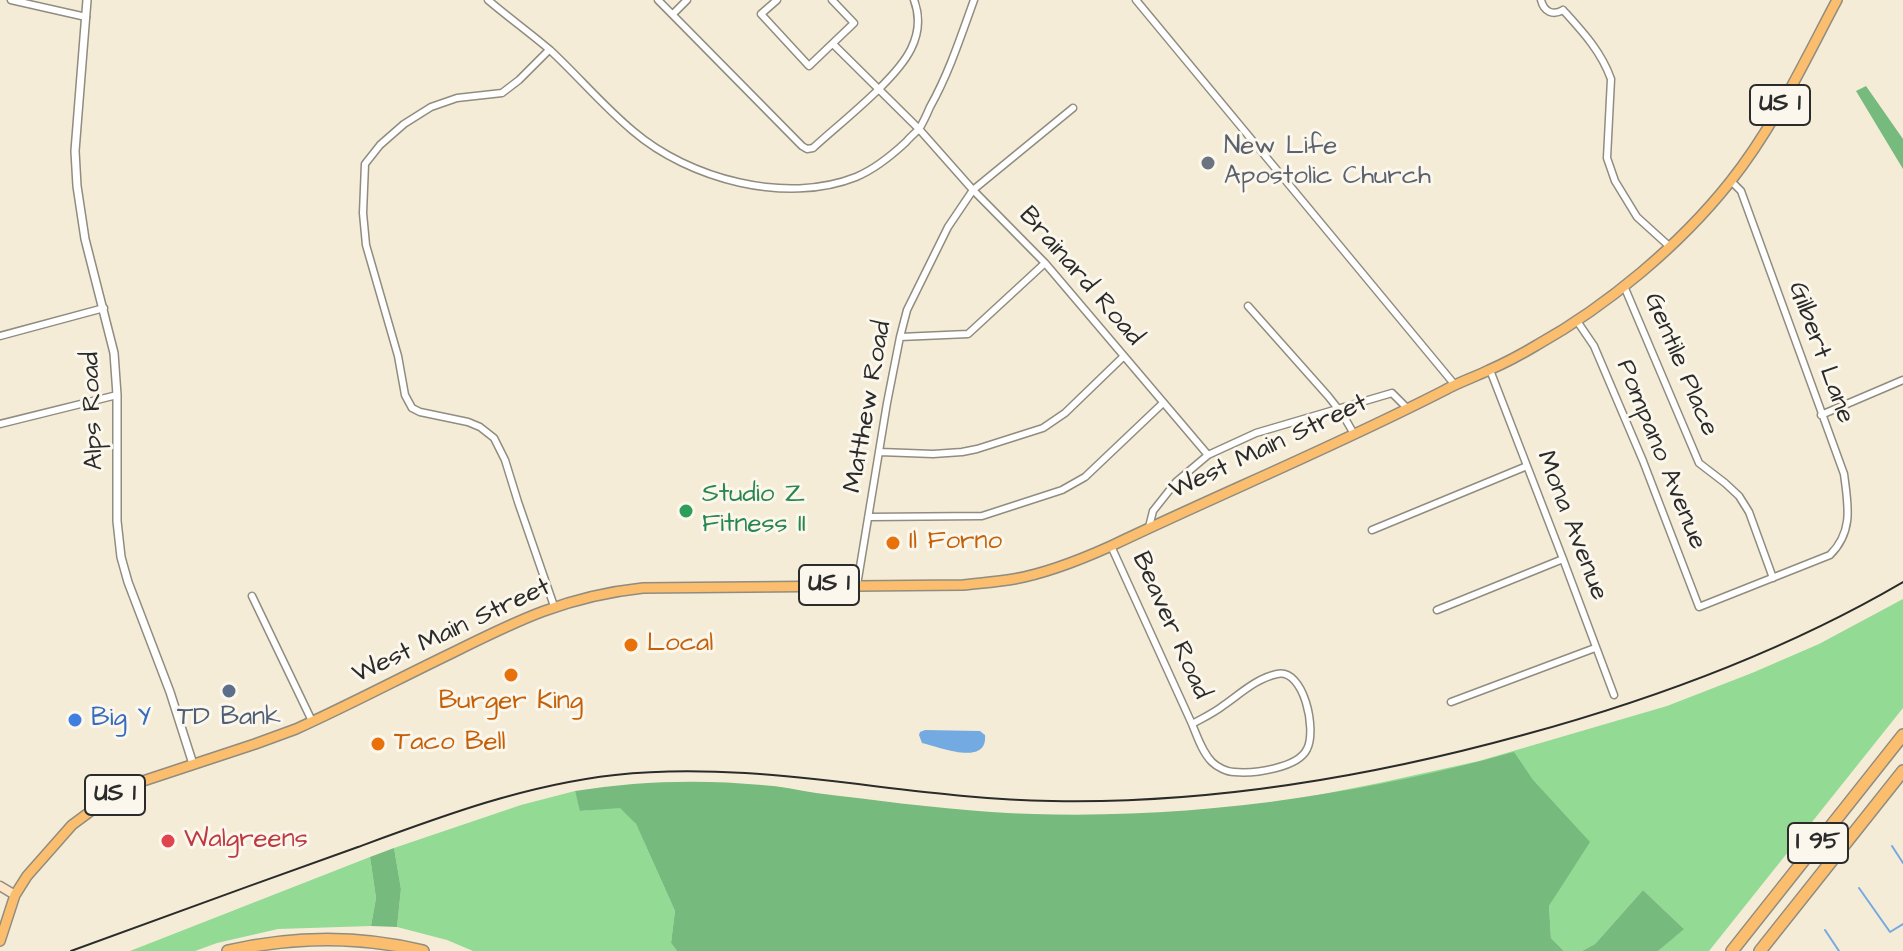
<!DOCTYPE html>
<style>
body{margin:0}
canvas{display:block;background:#f4ecd6}
</style>
<canvas width="1903" height="951"></canvas>
<script>
const ctx = document.querySelector('canvas').getContext('2d');
ctx.lineJoin = 'round';
function paint(path, color) {
  ctx.fillStyle = color;
  ctx.fill(path, 'evenodd');
}
function trace(path, color, width, dash) {
  ctx.strokeStyle = color;
  ctx.lineWidth = width;
  ctx.lineCap = dash ? 'butt' : 'round';
  ctx.setLineDash(dash || []);
  ctx.stroke(path);
}
function write(font, color, halo, rows, align = 'center') {
  ctx.font = font + ' "Architects Daughter",sans-serif';
  ctx.lineWidth = 6;
  ctx.setLineDash([]);
  ctx.textBaseline = 'middle';
  ctx.strokeStyle = halo;
  ctx.fillStyle = color;
  for (const [text, x, y, turn = 0] of rows) {
    ctx.save();
    ctx.translate(x, y);
    ctx.rotate((+turn || 0) * Math.PI / 180);
    ctx.textAlign = isNaN(turn) ? turn : align;
    if (halo) ctx.strokeText(text, 0, 0);
    ctx.fillText(text, 0, 0);
    ctx.restore();
  }
}
paint(new Path2D(`
 M1903,599V708L1709,951H1658L1683,928L1643,890L1595,944L1582,951H1564L1551,938L1549,906L1568,875L852,951L941,869L1379,783L1479,761L1667,706L1752,673L1819,644Z
 M575,791L581,811L621,807L636,824L675,911L671,943L677,951H473L447,940L397,927L401,889L394,848L521,805Z
 M370,857L376,898L371,926L278,929L217,943L195,951H130Z`), '#93da94');
paint(new Path2D(`
 M1866,86L1903,139V169L1856,91Z
 M1514,752L1533,780L1590,842L1549,906L1551,938L1564,951H677L671,943L675,911L636,824L620,808L580,811L575,791C636,781 700,779 762,785C780,786 798,790 816,793C874,800 933,808 991,812C1165,823 1346,799 1514,752Z
 M394,848L401,889L397,927L371,926L376,898L370,857Z
 M1643,890L1684,929L1658,951H1582L1595,944Z`), '#76ba7e');
paint(new Path2D(`
 M925,730L980,731L985,735C988,767 939,747 922,743L919,735L920,732Z`), '#74aae2');
trace(new Path2D(`
 M1892,846L1903,863
 M1859,888L1890,932L1903,924
 M1825,930L1839,951`), '#74aae2', 2);
const minor = new Path2D(`
 M11,0L86,17
 M488,0C508,17 530,33 550,50C578,76 603,106 633,131C689,179 786,205 856,177C875,169 891,156 906,142C910,137 915,133 919,129C923,123 927,114 930,107C949,73 961,36 974,0
 M658,0L802,146L807,149L813,148C840,123 896,80 911,49C919,33 920,16 914,0
 M777,0L761,14L809,66L854,23L832,0
 M1136,0L1455,385
 M1541,0C1544,12 1553,16 1563,10
 M1563,10C1582,31 1601,51 1611,79L1607,158L1615,181L1637,217L1669,246
 M673,14L687,0
 M833,44L919,129L973,190L1045,263L1208,455
 M549,50L519,80L502,93L457,98L431,107L404,124L380,145L365,164L363,213L366,245L398,356L405,395L412,408L420,412L468,422L480,427L494,438L505,460L518,502L554,606
 M1624,286L1699,463L1725,483L1739,496L1749,512L1773,578
 M1248,306L1328,396L1343,415L1354,434
 M1577,321L1594,346L1643,461L1699,607L1830,555C1854,531 1848,505 1844,474L1741,191L1731,181
 M0,336L104,308
 M900,337L968,334L1045,263
 M1490,370L1563,559L1614,695
 M1821,415L1903,380
 M0,424L117,395
 M880,452L933,454L962,452L977,449L1043,428L1065,413L1123,357
 M869,517L982,516L1062,490L1085,477L1163,403
 M1149,527L1153,511L1176,482L1208,455L1256,433L1392,393L1408,409
 M1372,530L1527,466
 M1111,546L1192,724C1203,718 1214,713 1224,705C1240,694 1257,678 1277,674C1304,668 1317,730 1307,749C1298,768 1254,774 1234,772C1227,772 1217,767 1212,762C1202,752 1197,736 1192,724
 M857,585L887,403L900,337L907,310L948,227L973,190L1073,108
 M252,596L312,721
 M1437,610L1563,559
 M1451,702L1595,648`);
const tertiary = new Path2D(`
 M87,0L75,151L77,186L85,239L114,353L117,395V521L121,557L128,582L170,692L193,764`);
const secondary = new Path2D(`
 M0,886L15,895`);
const primary = new Path2D(`
 M0,941L15,895L27,876L72,825L99,805L140,782L255,744L296,729C349,705 400,678 452,653C518,620 567,596 643,588L963,585C980,583 997,582 1014,579C1048,573 1080,560 1111,546C1222,493 1336,446 1445,390C1459,382 1475,377 1489,370C1505,363 1522,354 1537,345C1607,306 1680,245 1730,182C1774,127 1804,62 1837,0`);
const motorway = new Path2D(`
 M228,951C293,936 358,935 423,951
 M1732,951L1903,735
 M1760,951L1903,771`);
trace(minor, '#908c80', 9);
trace(tertiary, '#908c80', 10);
trace(secondary, '#908c80', 11);
trace(primary, '#908c80', 12);
trace(motorway, '#908c80', 14);
trace(minor, '#fff', 6);
trace(tertiary, '#fff', 7);
trace(secondary, '#fde5c5', 8);
trace(primary, '#fabe6e', 9);
trace(motorway, '#fabe6e', 11);
trace(new Path2D(`
 M71,951C167,916 262,881 358,847C442,816 525,785 615,775C761,759 906,799 1052,801C1212,804 1370,777 1523,735C1655,699 1785,651 1903,582`), '#2b2b2b', 2);
for (const [x, y, r, color] of [
 [1208,163,8,"#6b7280"],
 [686,511,8,"#2e9e5b"],
 [893,543,8,"#e8710a"],
 [631,645,8,"#e8710a"],
 [511,675,8,"#e8710a"],
 [229,691,8,"#5c6f8a"],
 [75,720,8,"#3f7fe0"],
 [378,744,8,"#e8710a"],
 [168,841,8,"#e0444e"]
]) {
  const dot = new Path2D();
  dot.arc(x, y, r, 0, 2 * Math.PI);
  ctx.fillStyle = color;
  ctx.fill(dot);
  trace(dot, '#fbf7ec', 3);
}
for (const [x, y, w] of [
 [1780,105,60],
 [829,585,60],
 [115,795,60],
 [1818,843,60]
]) {
  const box = new Path2D();
  box.roundRect(x - w / 2, y - 20, w, 40, 6);
  ctx.fillStyle = '#fbf7ec';
  ctx.fill(box);
  trace(box, '#2b2b2b', 2);
}
write('bold 24px', '#2b2b2b', null, [
 ["US 1",1780,105],
 ["US 1",829,585],
 ["US 1",115,795],
 ["I 95",1818,843]
]);
write('26px', '#5b616d', '#fbf7ec', [
 ["New Life",1224,148],
 ["Apostolic Church",1224,178]
], 'left');
write('26px', '#2b2b2b', '#fbf7ec', [
 ["Brainard Road",1080,277,49],
 ["Gilbert Lane",1820,353,70],
 ["Gentile Place",1680,365,67],
 ["Matthew Road",869,407,-80],
 ["Alps Road",94,411,-92],
 ["West Main Street",1269,448,-25],
 ["Pompano Avenue",1660,455,68],
 ["Mona Avenue",1571,526,69],
 ["Beaver Road",1170,626,66],
 ["West Main Street",452,632,-25]
]);
write('26px', '#27864d', '#fbf7ec', [
 ["Studio Z",702,496],
 ["Fitness II",702,526]
], 'left');
write('26px', '#c56008', '#fbf7ec', [
 ["Il Forno",909,543],
 ["Local",647,645],
 ["Burger King",511,703,"center"],
 ["Taco Bell",394,744]
], 'left');
write('26px', '#4e5e75', '#fbf7ec', [
 ["TD Bank",229,719]
]);
write('26px', '#366cbe', '#fbf7ec', [
 ["Big Y",91,720]
], 'left');
write('26px', '#be3a42', '#fbf7ec', [
 ["Walgreens",184,841]
], 'left');
</script>
